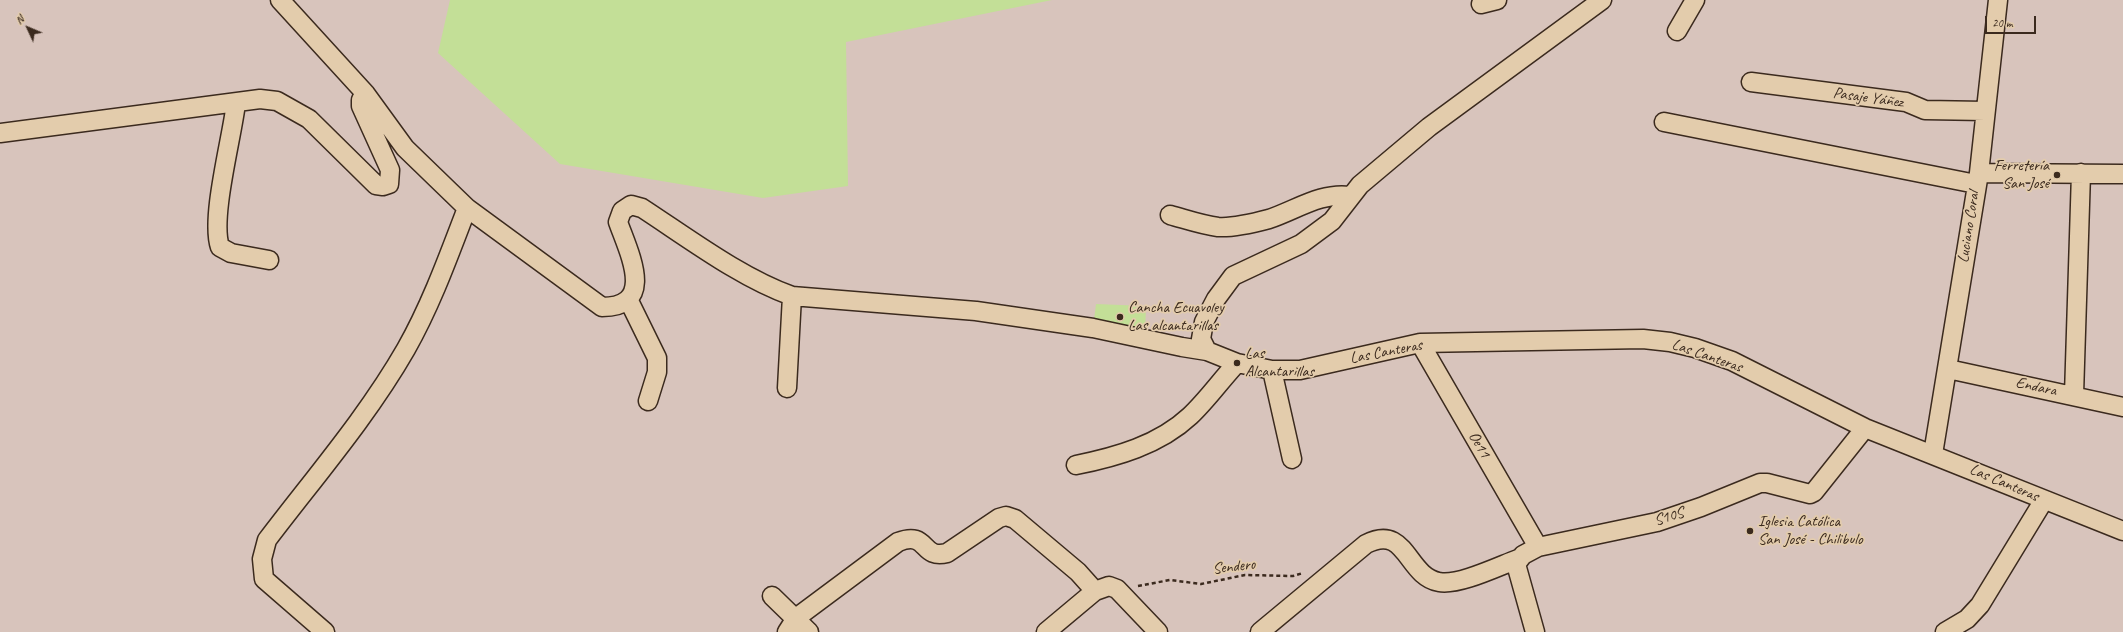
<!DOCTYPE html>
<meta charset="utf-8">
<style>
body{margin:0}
#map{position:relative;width:2123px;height:632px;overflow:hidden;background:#d8c4bc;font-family:Caveat,sans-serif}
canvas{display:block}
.north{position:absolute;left:8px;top:8px;width:40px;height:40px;-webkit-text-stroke:3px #e3ccac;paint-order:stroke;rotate:314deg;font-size:11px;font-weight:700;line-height:16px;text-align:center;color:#3b2a1e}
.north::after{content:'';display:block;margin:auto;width:14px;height:18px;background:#3b2a1e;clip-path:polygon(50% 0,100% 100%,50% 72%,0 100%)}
.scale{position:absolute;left:1985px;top:16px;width:51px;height:18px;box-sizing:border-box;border:2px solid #3b2a1e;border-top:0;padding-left:5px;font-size:12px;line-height:14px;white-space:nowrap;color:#3b2a1e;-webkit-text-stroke:3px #e3ccac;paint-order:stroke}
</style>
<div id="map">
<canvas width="2123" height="632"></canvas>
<div class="north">N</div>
<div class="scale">20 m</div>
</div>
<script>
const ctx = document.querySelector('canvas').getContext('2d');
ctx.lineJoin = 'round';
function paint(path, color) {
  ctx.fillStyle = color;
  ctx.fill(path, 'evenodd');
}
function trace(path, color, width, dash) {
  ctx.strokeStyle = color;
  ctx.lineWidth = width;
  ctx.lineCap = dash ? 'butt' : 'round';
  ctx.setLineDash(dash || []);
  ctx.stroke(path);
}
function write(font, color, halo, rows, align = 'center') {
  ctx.font = font + ' Caveat,sans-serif';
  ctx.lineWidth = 3.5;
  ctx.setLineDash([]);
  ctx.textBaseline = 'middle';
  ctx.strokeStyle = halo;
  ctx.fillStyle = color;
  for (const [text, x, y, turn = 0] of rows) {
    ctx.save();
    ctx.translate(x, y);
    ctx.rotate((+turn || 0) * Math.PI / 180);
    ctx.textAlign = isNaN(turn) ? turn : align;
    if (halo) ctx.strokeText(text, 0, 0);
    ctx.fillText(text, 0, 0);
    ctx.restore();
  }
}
paint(new Path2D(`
 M450,0H1052L846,42L848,186L763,198L560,164L438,53Z
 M1096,304L1146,306L1145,334L1093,328Z`), '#c3df97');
const minor = new Path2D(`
 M280,0L365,93L405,148L467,208L602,307C657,307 629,253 618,222L622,211L631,205L642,208C688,238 741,278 792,296L976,311L1093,328L1182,347L1207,351
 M1602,0L1429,127L1360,185L1332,221L1301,244L1233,276L1216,299L1204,322L1201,339L1207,351L1237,363L1272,370H1300L1420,343L1643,339L1670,342L1695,348L1732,361L1865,428L2123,531
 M1481,4L1497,0
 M1677,31L1695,0
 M1751,82L1906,102L1925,110L1985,111
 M236,103C232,138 210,218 220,247L231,253L269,260
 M1664,122L1976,184
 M0,133L260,99L277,101L309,119L376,185L383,186L389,184L390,170L361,106V100L365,93
 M1979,173L2123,174
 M1170,215C1185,219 1202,225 1218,227C1233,228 1254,223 1269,219C1296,210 1321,192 1350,196
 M629,301L657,358V372L648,401
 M1420,343L1538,547
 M1948,369L2123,407
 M1272,370L1292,459
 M787,388L792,296
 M2074,395L2081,173
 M1933,454L1979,173L1998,0
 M1076,465C1116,457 1159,445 1190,416C1207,400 1221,380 1237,363
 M772,596L809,632
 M325,632L264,579L262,559L267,540C314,478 367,417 406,349C431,305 449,255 467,208
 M787,632L796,618L898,542C929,530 920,560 947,553L999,518L1006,516L1015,519L1078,572L1095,591
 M1046,632L1095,591L1109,586L1117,589L1158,632
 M1260,632L1366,544C1407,523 1406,576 1439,582C1458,586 1499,566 1518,559
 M1535,632L1516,564L1523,555L1538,547L1657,522L1701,507L1760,483H1767L1810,494L1814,492L1865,428
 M1945,632L1967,619L1980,605L2044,500`);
trace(minor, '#3b2a1e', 21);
trace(new Path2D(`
 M1138,586L1170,580L1201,584L1245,575L1293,576L1303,573`), '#3b2a1e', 2.5, [4, 3]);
trace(minor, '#e3ccac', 18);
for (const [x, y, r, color] of [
 [2057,175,4,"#3b2a1e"],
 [1120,317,4,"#3b2a1e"],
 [1237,363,4,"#3b2a1e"],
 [1750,531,4,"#3b2a1e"]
]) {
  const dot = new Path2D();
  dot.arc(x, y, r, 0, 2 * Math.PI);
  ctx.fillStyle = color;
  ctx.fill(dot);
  trace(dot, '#e3ccac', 1.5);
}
write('16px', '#3b2a1e', '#e3ccac', [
 ["Pasaje Yáñez",1868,98,8],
 ["Luciano Coral",1969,227,-81],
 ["Las Canteras",1386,352,-11],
 ["Las Canteras",1707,356,19],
 ["Endara",2036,387,12],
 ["Oe11",1479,445,60],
 ["Las Canteras",2004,483,23],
 ["S10S",1669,517,-17],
 ["Sendero",1234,567,-7]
]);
write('16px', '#3b2a1e', '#e3ccac', [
 ["Ferretería",2049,166,"right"],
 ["San José",2049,184,"right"],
 ["Cancha Ecuavoley",1128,308],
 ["Las alcantarillas",1128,326],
 ["Las",1245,354],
 ["Alcantarillas",1245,372],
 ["Iglesia Católica",1758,522],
 ["San José - Chilibulo",1758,540]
], 'left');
</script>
